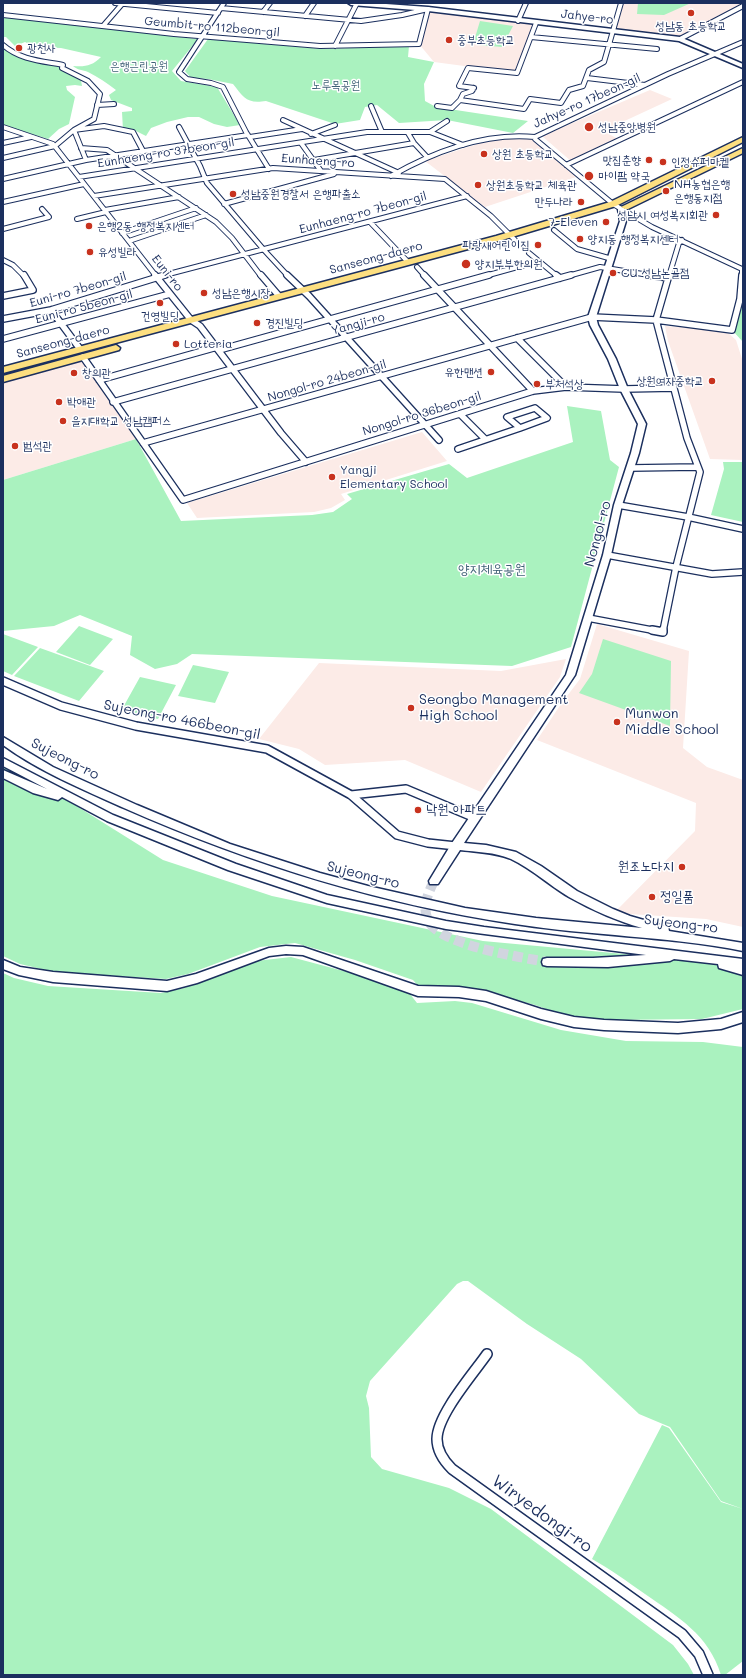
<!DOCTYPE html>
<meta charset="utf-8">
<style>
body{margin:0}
#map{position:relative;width:746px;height:1678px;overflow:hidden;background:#fff;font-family:Mali,sans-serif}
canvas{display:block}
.frame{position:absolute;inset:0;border:4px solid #1b2f5e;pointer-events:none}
</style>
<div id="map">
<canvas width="746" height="1678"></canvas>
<div class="frame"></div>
</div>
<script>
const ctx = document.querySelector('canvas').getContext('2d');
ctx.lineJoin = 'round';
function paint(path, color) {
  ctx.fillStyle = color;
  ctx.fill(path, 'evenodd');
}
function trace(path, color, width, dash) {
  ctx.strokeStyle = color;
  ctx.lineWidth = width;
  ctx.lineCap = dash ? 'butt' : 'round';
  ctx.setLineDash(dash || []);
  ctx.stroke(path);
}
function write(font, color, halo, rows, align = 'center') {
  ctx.font = font + ' Mali,"Poor Story",sans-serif';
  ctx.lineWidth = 3;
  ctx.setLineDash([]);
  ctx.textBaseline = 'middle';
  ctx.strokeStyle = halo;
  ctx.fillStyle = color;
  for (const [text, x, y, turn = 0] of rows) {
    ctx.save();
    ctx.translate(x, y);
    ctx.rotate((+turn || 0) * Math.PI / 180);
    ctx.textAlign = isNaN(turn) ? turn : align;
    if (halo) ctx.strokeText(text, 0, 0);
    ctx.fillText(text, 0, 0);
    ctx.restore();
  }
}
paint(new Path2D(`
 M621,3H743V6L680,39L614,32Z
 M428,9L536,23L517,73L434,62L419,44Z
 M650,90L672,99L603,131L620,140L572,162L542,136Z
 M496,138H533L576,177L485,207L425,161Z
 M665,326L726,331L736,340L743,362V460L710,459L668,341Z
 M83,359L110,402L136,439L3,480V382Z
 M422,432L447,461L341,494L345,500L331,508L314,512L197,518L187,503Z
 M597,624L689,651L683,748L707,767L743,780V927L706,919L614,913L695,831L696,803L537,740L561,704L580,679Z
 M566,659L560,677L481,792L405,760L325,765L299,749L259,739L319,663L501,671Z`), '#fcebe7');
paint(new Path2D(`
 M638,3H691L664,15L637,14Z
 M3,17L198,39L172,71L181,81L217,87L240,125L227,127L214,124L199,117H188L167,122L151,128L146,136L132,129L123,130L122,112L132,111V108L111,100L109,95L116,90C107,83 98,77 88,72C83,70 77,70 73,66C85,67 92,66 101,57L61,48L35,47L25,42L15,46L6,37H3Z
 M480,21L513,26L502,47L479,45L474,41Z
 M208,39L323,49L409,46L408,57L434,62L424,84L425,101L436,107L528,121L513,133L447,120L399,123L377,105L365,107L360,120L335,124L266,101C247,104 244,98 233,84L208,79L191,78L185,71Z
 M3,44L15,56L65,66L63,68L80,75L82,86L75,85L66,86L67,90L75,97L69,124L59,129L48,139L3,125Z
 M743,268V342L732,330Z
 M567,406L601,411L610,460L619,467L571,647L512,666L192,654L177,664L155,669L130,655L132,636L80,615L54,626L3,631V480L136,439L181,521L312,515L333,512L352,499L347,494L449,464L467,478L573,442Z
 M723,462H743V522L711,515L724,469Z
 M79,626L113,639L90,665L56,652Z
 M3,634L38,647L12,675L3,671Z
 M603,639L671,661L670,726L579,693L592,674Z
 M40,648L104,671L79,701L14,676Z
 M193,665L229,672L215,703L178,696Z
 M140,677L176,685L158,719L121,711Z
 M3,760L163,860L272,896L483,941L700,961L743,970V1009L702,1019L609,1020L563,1015L535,1005L475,989L458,987L420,988L413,980L355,960L295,943L260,947L188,974L166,979L54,972L20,964L3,956Z
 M291,957L351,973L410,994L417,1003L455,1001L472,1003L561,1030L626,1041L703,1042L743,1047V1509L721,1501L670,1427L639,1414L581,1359L527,1324L468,1281H463L457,1284L370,1381L366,1396L369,1408L371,1457L382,1469L449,1488L491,1509L673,1645L688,1664L694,1675H3V973L14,978L48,986L161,993L184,988L256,961Z
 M662,1425L669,1428L721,1502L743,1509V1661L725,1675H721C709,1635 678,1617 645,1594C628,1582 610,1569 592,1559Z`), '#aaf2bf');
trace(new Path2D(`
 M434,881C428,893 421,909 429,922C444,946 520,957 547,962`), '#d1d5df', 10, [10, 5]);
const streetFar3 = new Path2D(`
 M115,3L218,13
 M224,3L179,72L187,79L211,83L223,87L246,132L269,169
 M263,12L270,3
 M3,15L174,34L320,46L419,44L428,9L402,15L361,21L221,8
 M305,16L314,3
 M518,21L526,3
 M103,26L123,3
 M531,37L657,49
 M680,39L743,6
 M3,45C20,60 42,61 63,65L62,68L88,81L100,94L94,119L74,130L55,146L3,158
 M335,46L357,3
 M587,78L645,85
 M474,88L459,86L468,68L517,73L536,23
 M460,100L524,109L530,99L561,103L569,90L583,86L589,70L604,62L621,3
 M97,105L114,104
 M371,106L382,132
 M437,106L452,108L460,100L463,94L472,91L474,88
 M283,120L399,173
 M3,127L53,144L156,276
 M179,127L200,166L207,183L264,250L288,276
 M430,132L463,145
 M408,133L414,143L427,157
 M311,134L335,125
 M250,137L302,129
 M535,137V139L613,204L652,227L742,269
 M3,143L31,137
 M301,143L321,171
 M81,148L107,150L216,222L232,238L261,276
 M86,160L74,130L104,126L133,132L143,151
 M314,160L414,143
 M566,165L743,82
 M391,176C435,151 484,132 535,137L668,74L743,42
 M79,177L367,132H430L447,121
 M3,179L86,160L248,135
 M94,196L273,168L445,179L491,216L515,240
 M3,202L84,184
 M224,204L334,174
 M105,210L179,197
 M77,219L106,212
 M370,222L408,262
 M3,229L49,217L42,209
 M554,230L577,249L612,259
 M122,233L196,208
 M129,241L206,215
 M529,253L557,276
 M3,260L13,265L24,276
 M417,267L425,276
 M161,276L467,196
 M485,276L539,261
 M568,276L600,267L655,276
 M669,276L679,243L682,240
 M742,276V269`);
const streetFar2 = new Path2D(`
 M155,275L191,320L200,326L281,433L306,462
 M261,275L279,296
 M287,275L309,296L439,440
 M424,275L533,391
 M556,275L560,278
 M649,275L668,278
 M3,296L33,290L24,275
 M51,310L80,349
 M3,319L51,310L165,275
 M517,338L566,387
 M3,339L170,294
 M219,350L489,275
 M83,357L183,500L533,391L566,387L624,389L674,388
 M99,380L217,347
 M113,402L571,275
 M535,408L547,418L520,428L507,417Z
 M460,414L485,439
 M143,443L592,317L656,320L732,330L740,299L742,275
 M458,449L520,428
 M630,468L697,467
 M618,505L688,517L743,529
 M607,555L712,574L743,572
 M588,618L657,631
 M663,631L676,567L700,472L687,438L656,320L669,275`);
const streetFar1 = new Path2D(`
 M652,630L663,632V630
 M3,681L61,706L136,726L267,749L351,795L397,835L428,843L456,846
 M351,795L406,789L475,818`);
const street = new Path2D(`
 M487,1354C473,1374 437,1415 437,1439C437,1451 444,1461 452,1469L682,1634L699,1654L708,1675`);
const secondary = new Path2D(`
 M348,3H372L428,7L680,37L743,64V68L679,41L428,11L351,5Z
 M621,207L624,209L626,221L596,317L598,325L616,359L628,389L646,424L639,453L622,505L611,555L575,675L464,843L486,845L516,852L541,866L577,891L613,909L630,916L668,927L669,931L743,943V951C668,936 591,936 515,924C379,904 249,863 124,808C82,789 40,772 3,745V737L53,767L137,805L230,844L320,873L368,886L465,908L536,918L642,928C617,921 592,910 569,897C549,885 532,869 511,859C495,852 476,852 460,850L438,884H430L429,881L452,843L566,675L603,555L614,505L631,453L638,424L620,389L608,359L590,325L588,317L620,221L618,209Z
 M3,758L113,815L236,864L327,895L446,921L484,927L743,959V975L719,968L718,964L674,959L670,961L608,967L547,966L543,965L542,962L543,959L547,958H593L646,955L446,929L327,903L228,870L107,821L62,797L58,800L33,793L3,778V770L47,789L3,766Z
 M286,946L303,947L418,986L459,987L486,991L541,1009L574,1017L604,1020L678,1023L721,1019L743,1012V1022L721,1029L678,1033L604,1030L574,1027L541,1019L486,1001L459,997L418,996L303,955L286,954L269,956L197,983L167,991L53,982L19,975L3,969V960L20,967L53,972L167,981L196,974L269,948Z`);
const primary = new Path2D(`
 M743,137V142L616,206L502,240L3,373V367L496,236L610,202Z
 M743,148V153L628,209H625L621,207Z
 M116,345L120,348L119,350L3,382V376Z`);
trace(streetFar3, '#1b2f5e', 6);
trace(streetFar2, '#1b2f5e', 8);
trace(streetFar1, '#1b2f5e', 10);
trace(street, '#1b2f5e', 12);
trace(secondary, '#1b2f5e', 3);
trace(primary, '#1b2f5e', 3);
trace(streetFar3, '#fff', 4);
trace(streetFar2, '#fff', 5.5);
trace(streetFar1, '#fff', 7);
trace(street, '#fff', 9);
paint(secondary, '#fff');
paint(primary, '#fddf80');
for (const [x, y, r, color] of [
 [691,13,4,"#c8321e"],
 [449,40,4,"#c8321e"],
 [19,48,4,"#c8321e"],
 [589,127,5,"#c8321e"],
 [484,154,4,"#c8321e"],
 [649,160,4,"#c8321e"],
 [663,162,4,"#c8321e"],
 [589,176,5,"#c8321e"],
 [478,185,4,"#c8321e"],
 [666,191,4,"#c8321e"],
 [233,194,4,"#c8321e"],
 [581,202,4,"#c8321e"],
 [716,215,4,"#c8321e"],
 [606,222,4,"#c8321e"],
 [89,226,4,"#c8321e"],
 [580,239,4,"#c8321e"],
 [538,245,4,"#c8321e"],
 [90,252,4,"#c8321e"],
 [466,264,5,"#c8321e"],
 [613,273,4,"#c8321e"],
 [204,293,4,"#c8321e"],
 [160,303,4,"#c8321e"],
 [257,323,4,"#c8321e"],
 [176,344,4,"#c8321e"],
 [491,372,4,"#c8321e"],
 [74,373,4,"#c8321e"],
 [712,381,4,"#c8321e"],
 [537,384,4,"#c8321e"],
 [59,402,4,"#c8321e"],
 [63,421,4,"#c8321e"],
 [15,446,4,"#c8321e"],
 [332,477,4,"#c8321e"],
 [411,708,4,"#c8321e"],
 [617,722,4,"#c8321e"],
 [418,810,4,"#c8321e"],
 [682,867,4,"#c8321e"],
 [652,897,4,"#c8321e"]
]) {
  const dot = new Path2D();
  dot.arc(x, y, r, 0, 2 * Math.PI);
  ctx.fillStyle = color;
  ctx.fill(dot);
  trace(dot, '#fff', 1.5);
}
write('12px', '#1b2f5e', '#fff', [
 ["Jahye-ro",587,17,7],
 ["Geumbit-ro 112beon-gil",212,27,5],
 ["Jahye-ro 17beon-gil",587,101,-24],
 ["Eunhaeng-ro 37beon-gil",166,153,-9],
 ["Eunhaeng-ro",318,161,4],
 ["Eunhaeng-ro 7beon-gil",363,213,-15],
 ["Sanseong-daero",376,258,-15],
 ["Euni-ro",167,273,52],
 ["Euni-ro 7beon-gil",78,290,-16],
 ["Euni-ro 5beon-gil",84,307,-15],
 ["Yangji-ro",358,324,-15],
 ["Sanseong-daero",63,342,-15],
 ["Nongol-ro 24beon-gil",327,381,-16],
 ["Nongol-ro 36beon-gil",422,414,-17]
]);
write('12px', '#1b2f5e', '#fff', [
 ["성남동 초등학교",691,26,"center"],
 ["중부초등학교",457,40],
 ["광천사",27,48],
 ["성남중앙병원",598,127],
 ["상원 초등학교",492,154],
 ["맛집춘향",641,160,"right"],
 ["인정슈퍼마켙",671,162],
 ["마이팜 약국",598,176],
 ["NH농협은행",674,184],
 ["은행동지점",674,198],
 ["상원초등학교 체육관",486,185],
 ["성남중원경찰서 은행파출소",241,194],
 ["만두나라",573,202,"right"],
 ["성남시 여성복지회관",708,215,"right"],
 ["7-Eleven",598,222,"right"],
 ["은행2동 행정복지센터",97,226],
 ["양지동 행정복지센터",588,239],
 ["파랑새어린이집",530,245,"right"],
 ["유성빌라",98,252],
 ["양지부부한의원",475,264],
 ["CU 성남논골점",621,273],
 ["성남은행시장",212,293],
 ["건영빌딩",160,316,"center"],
 ["경진빌딩",265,323],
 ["Lotteria",184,344],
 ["유한맨션",483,372,"right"],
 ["창의관",82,373],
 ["상원여자중학교",704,381,"right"],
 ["부처석상",545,384],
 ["박애관",67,402],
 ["을지대학교 성남캠퍼스",71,421],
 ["범석관",23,446],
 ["Yangji",340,470],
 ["Elementary School",340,484]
], 'left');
write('12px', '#3f6076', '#fff', [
 ["은행근린공원",139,66],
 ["노루목공원",336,85]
]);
write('14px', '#1b2f5e', '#fff', [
 ["Nongol-ro",598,534,-75],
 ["Sujeong-ro 466beon-gil",182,720,11],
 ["Sujeong-ro",65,759,27],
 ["Sujeong-ro",363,875,14],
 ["Sujeong-ro",681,924,7]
]);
write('14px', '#3f6076', '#fff', [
 ["양지체육공원",492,570]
]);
write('14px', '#1b2f5e', '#fff', [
 ["Seongbo Management",419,700],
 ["High School",419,716],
 ["Munwon",625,714],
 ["Middle School",625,730],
 ["낙원 아파트",426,810],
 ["원조노다지",674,867,"right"],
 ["정일품",660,897]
], 'left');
write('17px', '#1b2f5e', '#fff', [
 ["Wiryedongi-ro",542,1514,36]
]);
</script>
